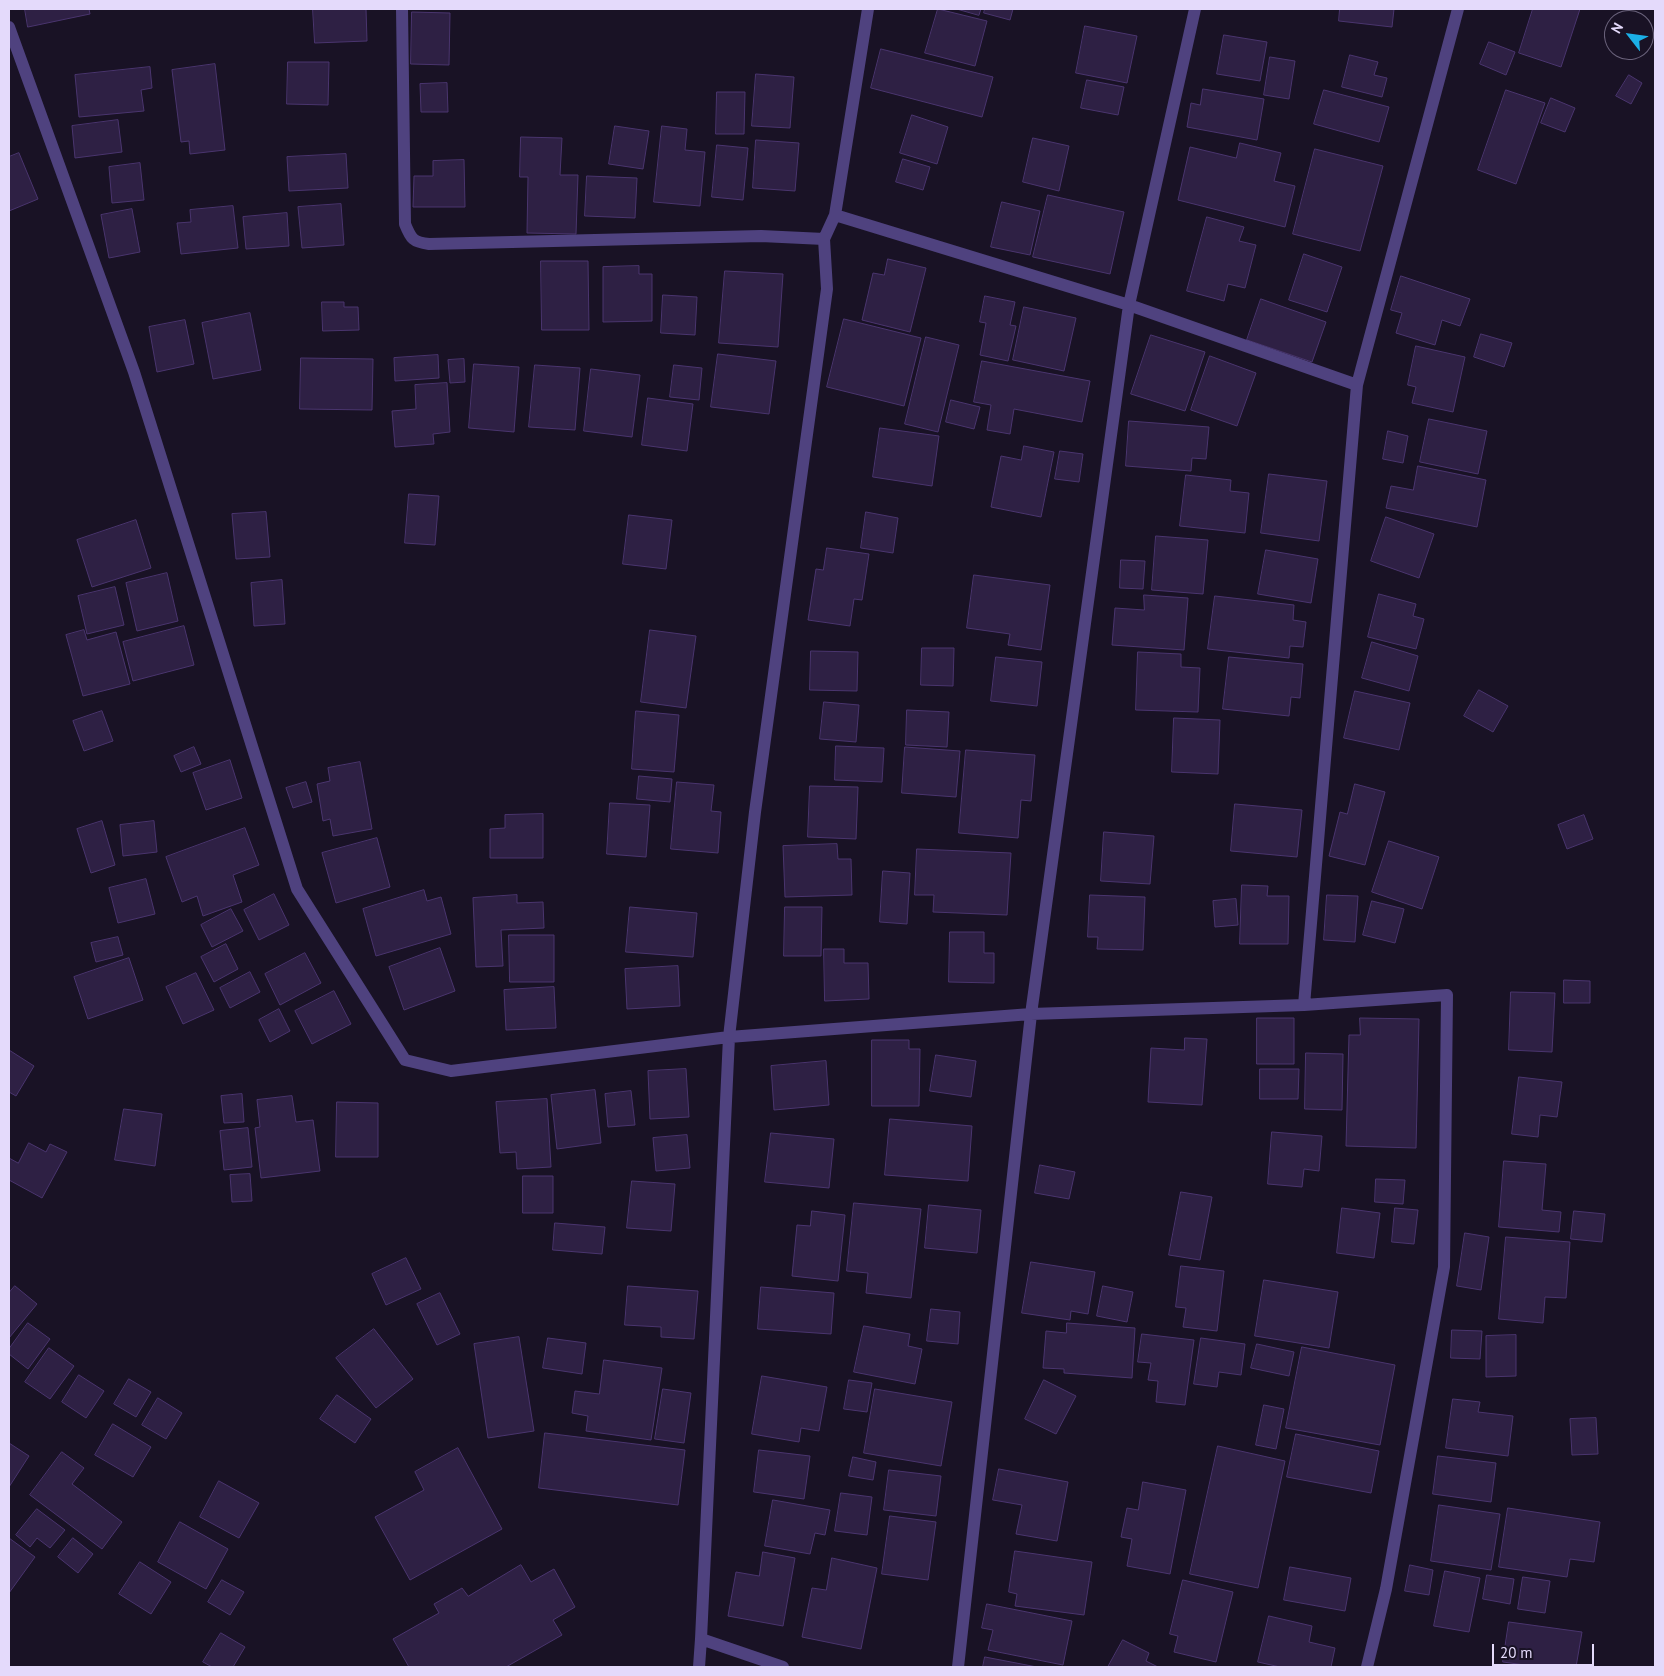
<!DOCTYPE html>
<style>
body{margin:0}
#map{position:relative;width:1664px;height:1676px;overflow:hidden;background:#191225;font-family:"PT Sans",sans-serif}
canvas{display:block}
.frame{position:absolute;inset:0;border:10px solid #e4dafb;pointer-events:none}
.north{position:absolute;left:1604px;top:10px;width:50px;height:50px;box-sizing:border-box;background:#191225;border:1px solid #6a627b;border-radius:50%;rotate:300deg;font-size:14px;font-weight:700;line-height:20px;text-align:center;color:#e4dafb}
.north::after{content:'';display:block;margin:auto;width:18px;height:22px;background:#1bafe6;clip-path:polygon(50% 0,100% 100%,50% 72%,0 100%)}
.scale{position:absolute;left:1492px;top:1644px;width:102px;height:22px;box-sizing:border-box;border:2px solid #e4dafb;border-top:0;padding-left:6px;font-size:15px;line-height:18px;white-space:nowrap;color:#e4dafb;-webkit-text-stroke:4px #191225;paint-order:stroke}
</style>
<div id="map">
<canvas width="1664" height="1676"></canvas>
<div class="frame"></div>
<div class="north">N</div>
<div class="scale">20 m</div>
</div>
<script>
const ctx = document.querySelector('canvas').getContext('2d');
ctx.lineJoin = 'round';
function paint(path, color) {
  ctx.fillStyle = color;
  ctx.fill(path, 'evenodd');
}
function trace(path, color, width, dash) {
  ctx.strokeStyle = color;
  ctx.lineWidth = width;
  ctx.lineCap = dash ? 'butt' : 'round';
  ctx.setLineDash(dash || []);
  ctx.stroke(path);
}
const building = new Path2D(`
 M25,9H89L90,14L28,27Z
 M313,9H366L367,41L315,43Z
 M938,9L987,21L975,66L925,53Z
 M957,9H981L979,15Z
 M985,9H1013L1010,20L984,13Z
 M1340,9H1394L1392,27L1339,21Z
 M1533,9H1580L1561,67L1519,53Z
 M412,12L450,13L449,65L411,64Z
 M1085,26L1137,36L1127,83L1076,73Z
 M1224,35L1267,42L1260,81L1217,74Z
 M1489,42L1515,52L1506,75L1480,64Z
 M881,49L993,77L982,117L871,88Z
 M1350,55L1378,62L1374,75L1387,78L1382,97L1342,87Z
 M1270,57L1295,61L1289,99L1264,95Z
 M288,62H329L328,105L287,104Z
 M215,64L225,150L190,154L189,141L181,142L172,70Z
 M150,67L152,88L141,90L144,111L79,117L75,75Z
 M756,74L794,77L790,128L752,126Z
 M1629,75L1642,83L1631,104L1616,96Z
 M1087,80L1124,87L1118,115L1081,108Z
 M447,83L448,112H421L420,84Z
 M1203,89L1264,99L1257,140L1187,127L1191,103L1200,105Z
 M1324,90L1389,107L1379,142L1314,124Z
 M1506,90L1545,103L1516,184L1478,170Z
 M717,92H745L744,134H716Z
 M1551,98L1575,108L1565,132L1541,123Z
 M912,115L948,127L937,164L900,153Z
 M118,120L122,152L75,158L72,126Z
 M615,126L649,131L643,169L609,164Z
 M662,126L687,129L685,150L705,152L700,206L654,202Z
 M521,137L562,138L560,175H578L576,234L527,233L528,177H520Z
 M1033,138L1069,146L1059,191L1023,182Z
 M756,140L799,143L795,191L753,188Z
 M1240,143L1281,153L1274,181L1295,186L1285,227L1178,200L1190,147L1236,158Z
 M717,145L748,148L743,200L712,197Z
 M1315,149L1383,166L1360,251L1293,234Z
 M19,153L38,199L9,211V157Z
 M346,154L348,188L289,191L287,157Z
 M903,159L930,167L923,190L896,182Z
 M464,160L465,207H413L414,176H433V161Z
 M140,163L144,200L112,203L109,167Z
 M587,176L637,178L635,218L585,216Z
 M1048,195L1124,212L1110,274L1033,257Z
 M1002,202L1040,211L1030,255L991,247Z
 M341,204L344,245L302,248L298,207Z
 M233,206L238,248L181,254L177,223L191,222L190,210Z
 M132,209L140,252L109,258L101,215Z
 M287,213L289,246L246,249L243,217Z
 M1207,217L1244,227L1239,241L1256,245L1245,288L1228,284L1224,301L1187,291Z
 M1304,254L1342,267L1327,312L1289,300Z
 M888,259L926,268L910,332L862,320L873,273L884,275Z
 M541,261H588L589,330H542Z
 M639,266V274H652V321L603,322V267Z
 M725,271L783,274L778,347L719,343Z
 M1401,276L1470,299L1460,326L1442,320L1435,345L1396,333L1402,313L1391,310Z
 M663,295L697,297L695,335L661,333Z
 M985,296L1015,302L1010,325L1016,326L1008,361L980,355L986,323L980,322Z
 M1261,299L1326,322L1312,362L1247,340Z
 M322,302H344V307H358L359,330L323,331Z
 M1024,307L1076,318L1064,371L1013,360Z
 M250,313L261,370L213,379L202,323Z
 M844,319L921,338L904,406L827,387Z
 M185,320L194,364L157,372L149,327Z
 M1481,334L1512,343L1504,367L1474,357Z
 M1151,335L1205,352L1185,411L1131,394Z
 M926,337L959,345L938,432L905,424Z
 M1416,346L1465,357L1453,412L1412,403L1416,387L1408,385Z
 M718,354L776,361L769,414L711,407Z
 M438,355L439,378L395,381L394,358Z
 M1210,356L1256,373L1237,426L1191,410Z
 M301,358L373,359L372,410L300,409Z
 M464,359L465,382L450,383L448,360Z
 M982,361L1090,381L1082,422L1014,409L1010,434L987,430L991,405L974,402Z
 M474,364L519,367L514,432L469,428Z
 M535,365L580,368L575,430L529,427Z
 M674,365L702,368L699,400L670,397Z
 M591,369L640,375L632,437L584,431Z
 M447,383L450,432L433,434L434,444L395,447L392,411L416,409L415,385Z
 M648,398L693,404L687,451L642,445Z
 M951,400L980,407L974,429L946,422Z
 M1429,419L1487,431L1478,474L1420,462Z
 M1129,421L1209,427L1206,459L1192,458L1191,471L1126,466Z
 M880,428L939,436L932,486L873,477Z
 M1388,431L1408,436L1403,463L1383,459Z
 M1024,446L1054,452L1041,517L991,507L1001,456L1021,460Z
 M1060,451L1083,454L1079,482L1055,479Z
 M1418,466L1486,480L1477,527L1386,508L1391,486L1413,490Z
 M1269,474L1327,481L1319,541L1261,533Z
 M1186,475L1231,480L1230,491L1249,493L1245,533L1180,526Z
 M409,494L439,496L435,545L405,543Z
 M266,512L270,557L236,559L232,514Z
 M866,512L898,518L893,553L861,548Z
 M629,515L672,520L666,569L623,564Z
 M1386,517L1434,534L1419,578L1371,561Z
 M136,520L151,568L92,587L77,540Z
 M1156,536L1208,540L1203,594L1152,590Z
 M827,548L869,554L862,600L854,599L850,626L808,620L816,569L823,570Z
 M1266,550L1318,559L1311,603L1258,594Z
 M1121,560L1145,561L1143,589L1120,588Z
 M167,573L178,621L137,631L126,583Z
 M974,575L1050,585L1041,650L1008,645L1010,634L967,628Z
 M282,580L285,624L254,626L251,583Z
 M115,587L124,625L87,634L78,596Z
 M1379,594L1416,604L1413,616L1424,619L1416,649L1368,637Z
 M1144,595L1188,598L1184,650L1112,645L1115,608L1144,610Z
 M1215,596L1294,605L1293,620L1306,622L1303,647L1290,646L1289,658L1208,649Z
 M184,626L194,665L133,681L123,642Z
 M84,630L87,640L116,632L130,684L83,696L66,635Z
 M650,630L696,636L686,708L641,702Z
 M1372,642L1418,656L1409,691L1362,678Z
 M922,648H954L953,686L921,685Z
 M811,651L858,652L857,691L810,690Z
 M1138,652L1181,654V667L1200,668L1198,712L1136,710Z
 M996,657L1042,662L1037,706L991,701Z
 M1229,657L1303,664L1300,698L1291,697L1289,716L1223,709Z
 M1479,690L1508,706L1493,732L1464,716Z
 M1355,691L1410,703L1399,750L1344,738Z
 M824,702L859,705L856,742L820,739Z
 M907,710L949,712L947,747L906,745Z
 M102,711L113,741L84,751L73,721Z
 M636,711L679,715L674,772L632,769Z
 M1174,718L1220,720L1218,774L1172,772Z
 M836,746L884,748L882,782L835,780Z
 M194,747L201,764L181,772L174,756Z
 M905,747L960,751L956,797L902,793Z
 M966,750L1035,755L1031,801L1021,800L1018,838L959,833Z
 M230,760L242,798L206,810L193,773Z
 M360,762L372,829L333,836L330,819L323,821L317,784L330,781L328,768Z
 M639,776L672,779L670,802L637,799Z
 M306,782L312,802L293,808L286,788Z
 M677,782L714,785L711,811L721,812L718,853L671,849Z
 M1355,784L1385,792L1365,865L1329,856L1340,812L1347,814Z
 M810,786L858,787L856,839L808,837Z
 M610,803L650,805L646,857L607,854Z
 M1235,804L1302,810L1297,857L1231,851Z
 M543,814V858H490V829L505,828V815Z
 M1584,815L1593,839L1567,849L1558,825Z
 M102,821L115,865L91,873L77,829Z
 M154,821L157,852L123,856L120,825Z
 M245,828L259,865L233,875L242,902L203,916L197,896L182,902L166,857Z
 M1104,832L1154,836L1150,884L1101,881Z
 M377,838L390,887L336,903L322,853Z
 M1389,841L1439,857L1422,909L1372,892Z
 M837,844L838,859H851L852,895L785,897L783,846Z
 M917,849L1011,853L1007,915L933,912L934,895H915Z
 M883,871L910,873L907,924L880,922Z
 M146,879L155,914L118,923L109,888Z
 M1242,885L1268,886L1267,896H1289L1288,944H1240Z
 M424,890L427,901L441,897L451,934L376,956L363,909Z
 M274,894L289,925L259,940L244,910Z
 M517,895V903L543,902L544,928L501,930L503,966L476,967L473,898Z
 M1090,895L1145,897L1143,950L1097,949L1098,937H1088Z
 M1327,895L1358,896L1355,942L1324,940Z
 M1236,899L1238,925L1215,927L1213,901Z
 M1372,901L1404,909L1395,943L1363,935Z
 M630,907L697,913L693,957L626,952Z
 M785,907H822L821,956H784Z
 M231,909L243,931L212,947L201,925Z
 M950,932H984V953H994V983L949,982Z
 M509,935H554V982H510Z
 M118,937L123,955L96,962L91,943Z
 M226,944L238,969L214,982L201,957Z
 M440,948L455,991L404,1010L389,967Z
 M824,949H844V963H868L869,999L825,1001Z
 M305,953L321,983L280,1005L265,974Z
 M129,958L143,1000L88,1019L74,977Z
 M678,966L680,1006L627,1009L625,969Z
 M250,972L260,992L230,1008L220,988Z
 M196,973L214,1010L183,1024L166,987Z
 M1564,980L1590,981V1003H1564Z
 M554,987L556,1028L506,1030L504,990Z
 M334,991L351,1024L312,1044L295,1011Z
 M1511,992L1555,993L1552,1052L1509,1050Z
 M279,1009L290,1031L270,1042L259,1020Z
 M1257,1018H1294V1064H1257Z
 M1360,1018L1419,1019L1416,1148L1346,1146L1349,1035H1360Z
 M1185,1038L1207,1039L1202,1105L1148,1102L1151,1048L1184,1050Z
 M872,1040H909V1049H920L919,1106H872Z
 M9,1050L34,1066L16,1096L9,1092Z
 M1306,1053L1343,1054L1342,1110L1305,1109Z
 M936,1055L976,1061L971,1097L930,1091Z
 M826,1061L829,1105L774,1110L771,1066Z
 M686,1069L689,1117L650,1119L648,1071Z
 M1260,1069H1299L1298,1099H1260Z
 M1519,1077L1562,1082L1557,1117L1540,1115L1538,1137L1512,1134Z
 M595,1090L601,1143L557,1149L551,1095Z
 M631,1091L635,1125L608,1127L605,1094Z
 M242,1094L244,1122L224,1123L221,1096Z
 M292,1096L296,1122L313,1120L320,1171L261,1178L255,1128L260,1127L257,1100Z
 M547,1099L551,1167L517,1169L516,1152L500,1153L496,1102Z
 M337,1102L378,1103V1157H336Z
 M124,1109L162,1114L155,1166L115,1160Z
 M890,1119L972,1126L968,1181L885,1175Z
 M248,1128L252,1167L224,1170L220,1131Z
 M1272,1132L1322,1136L1319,1171L1304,1169L1302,1187L1268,1184Z
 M771,1133L834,1139L829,1188L765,1182Z
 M687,1135L690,1168L656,1171L653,1138Z
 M29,1143L46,1152L50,1144L67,1152L42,1198L9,1180V1158L18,1163Z
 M1504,1161L1546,1164L1542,1210L1561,1212L1559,1232L1499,1227Z
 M1040,1165L1075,1172L1069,1199L1035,1193Z
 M250,1174L252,1201L232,1202L230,1175Z
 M523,1176H553V1213H523Z
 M1376,1179L1405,1180L1403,1204L1375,1202Z
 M632,1181L675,1184L671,1231L627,1228Z
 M1181,1192L1212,1197L1200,1260L1169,1255Z
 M854,1203L921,1209L911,1298L866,1293L868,1273L847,1271Z
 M929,1205L981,1210L977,1253L925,1248Z
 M1342,1208L1380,1213L1374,1258L1337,1253Z
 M1395,1208L1418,1210L1414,1244L1392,1242Z
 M812,1211L845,1215L838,1281L792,1276L797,1225L810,1226Z
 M1574,1211L1605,1214L1602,1242L1571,1239Z
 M555,1223L605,1227L602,1254L553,1250Z
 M1465,1233L1489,1237L1481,1290L1457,1286Z
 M1506,1237L1570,1242L1566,1298L1545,1297L1543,1323L1499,1319Z
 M406,1258L421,1289L386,1305L372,1274Z
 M1031,1262L1095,1272L1088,1314L1071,1311L1070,1320L1022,1313Z
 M1181,1266L1224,1271L1217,1331L1183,1327L1186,1308L1176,1307Z
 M1264,1280L1338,1292L1329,1348L1255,1336Z
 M15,1286L37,1304L9,1338V1293Z
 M628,1286L698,1291L694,1339L661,1337V1327L625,1325Z
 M1103,1286L1133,1292L1127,1322L1097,1316Z
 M761,1287L834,1293L831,1334L758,1329Z
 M440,1293L460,1334L437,1345L417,1304Z
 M931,1309L960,1312L958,1344L927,1341Z
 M28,1323L50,1339L28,1369L9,1354V1349Z
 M1067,1323L1135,1328L1132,1378L1064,1373V1369L1043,1368L1046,1331L1066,1333Z
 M864,1326L910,1334L908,1346L922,1349L915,1384L854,1372Z
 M374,1329L413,1379L376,1408L336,1358Z
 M1452,1330L1482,1331L1480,1359L1451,1358Z
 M1142,1334L1194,1340L1185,1405L1156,1402L1158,1381L1148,1380L1151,1363L1138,1362Z
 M1516,1335V1376L1486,1377V1336Z
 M519,1337L534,1431L488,1438L474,1344Z
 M548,1338L586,1343L582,1374L543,1368Z
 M1201,1338L1245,1344L1241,1375L1219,1372L1217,1387L1194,1384Z
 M1257,1344L1294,1352L1289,1376L1251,1368Z
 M1302,1347L1395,1365L1380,1445L1286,1428Z
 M49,1348L74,1366L50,1399L25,1382Z
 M604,1360L662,1368L651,1440L586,1431L588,1416L572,1413L575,1391L599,1394Z
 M79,1375L104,1391L86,1418L62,1402Z
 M762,1376L827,1387L819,1431L801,1428L799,1442L752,1434Z
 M129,1379L151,1392L136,1417L114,1404Z
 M849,1380L872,1383L867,1412L844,1409Z
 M1044,1380L1076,1396L1056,1434L1025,1419Z
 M663,1389L691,1393L684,1443L655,1439Z
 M875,1389L952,1402L941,1466L864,1453Z
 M337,1395L371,1419L355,1443L320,1419Z
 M158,1398L182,1413L166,1439L142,1425Z
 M1453,1399L1480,1402L1478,1412L1513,1416L1508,1456L1446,1448Z
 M1264,1405L1284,1409L1276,1449L1256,1445Z
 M1596,1418L1598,1454L1572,1455L1570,1419Z
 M113,1424L151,1447L133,1477L95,1455Z
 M545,1433L685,1450L678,1505L539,1488Z
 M1296,1434L1379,1451L1371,1493L1287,1477Z
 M9,1443L29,1456L9,1487Z
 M1218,1446L1285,1461L1258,1588L1190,1574Z
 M458,1448L502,1529L410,1580L375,1517L424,1490L415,1472Z
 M759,1450L810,1456L804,1499L754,1492Z
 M62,1452L84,1468L72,1484L122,1522L102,1549L30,1495Z
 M1438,1456L1496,1463L1491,1502L1433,1494Z
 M853,1457L876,1462L873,1480L849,1476Z
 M999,1469L1068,1482L1057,1541L1016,1534L1022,1505L993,1500Z
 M889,1470L941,1476L936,1516L884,1510Z
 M219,1481L259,1503L239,1538L200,1517Z
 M1143,1482L1186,1490L1170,1574L1127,1566L1132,1539L1121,1537L1127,1508L1138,1510Z
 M841,1493L872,1497L867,1535L835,1531Z
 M773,1500L830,1510L825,1535L815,1533L810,1554L765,1546Z
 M1439,1505L1500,1514L1491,1570L1431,1561Z
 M1508,1508L1600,1522L1594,1562L1570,1559L1567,1577L1499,1567Z
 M37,1509L65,1530L50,1548L37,1538L30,1547L16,1535Z
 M890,1516L936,1522L928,1580L882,1574Z
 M180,1522L228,1549L206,1589L158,1562Z
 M9,1538L35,1557L9,1593Z
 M73,1538L93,1554L78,1573L58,1557Z
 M1015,1551L1092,1562L1084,1615L1015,1606L1017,1594L1009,1592Z
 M763,1552L795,1558L783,1626L728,1616L736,1572L759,1576Z
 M832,1558L877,1568L861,1649L802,1637L812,1588L826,1590Z
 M140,1562L171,1582L151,1614L119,1594Z
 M521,1565L531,1582L554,1569L575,1607L553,1620L562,1635L506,1667H409L393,1639L439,1613L434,1604L462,1588L468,1596Z
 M1410,1565L1433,1570L1429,1595L1405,1591Z
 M1290,1567L1351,1578L1345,1611L1284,1600Z
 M1445,1571L1480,1578L1469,1632L1434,1626Z
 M1487,1575L1514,1579L1510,1604L1483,1599Z
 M1523,1577L1550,1581L1545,1613L1518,1609Z
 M222,1580L244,1592L230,1615L208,1602Z
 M1183,1580L1233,1592L1216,1662L1174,1652L1178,1636L1170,1634Z
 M987,1604L1072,1621L1063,1665L988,1650L993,1630L982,1628Z
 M1269,1616L1312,1626L1309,1642L1335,1648L1331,1667H1280L1258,1662Z
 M1509,1622L1582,1632L1576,1667H1539L1503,1662Z
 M221,1633L245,1647L233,1667H212L203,1662Z
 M1123,1640L1149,1653L1146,1661L1158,1667H1108Z
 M985,1657L1037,1667H983Z`);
paint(building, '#2e2044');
trace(building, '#4a356e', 1);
trace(new Path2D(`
 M402,9L405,224C411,239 413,242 429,244L761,236L824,239
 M9,27L134,372L297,889L405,1060L451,1071L729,1037L1031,1014L1304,1005L1447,995L1444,1267L1386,1589L1367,1667
 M835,215L1129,305L1357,385
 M1304,1005L1357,385L1458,9
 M699,1667L701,1639
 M783,1667L701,1639L729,1037L755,812L827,289L824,239L835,215L868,9
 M958,1667L1031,1014L1129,305L1195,9`), '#4f427f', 12);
</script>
